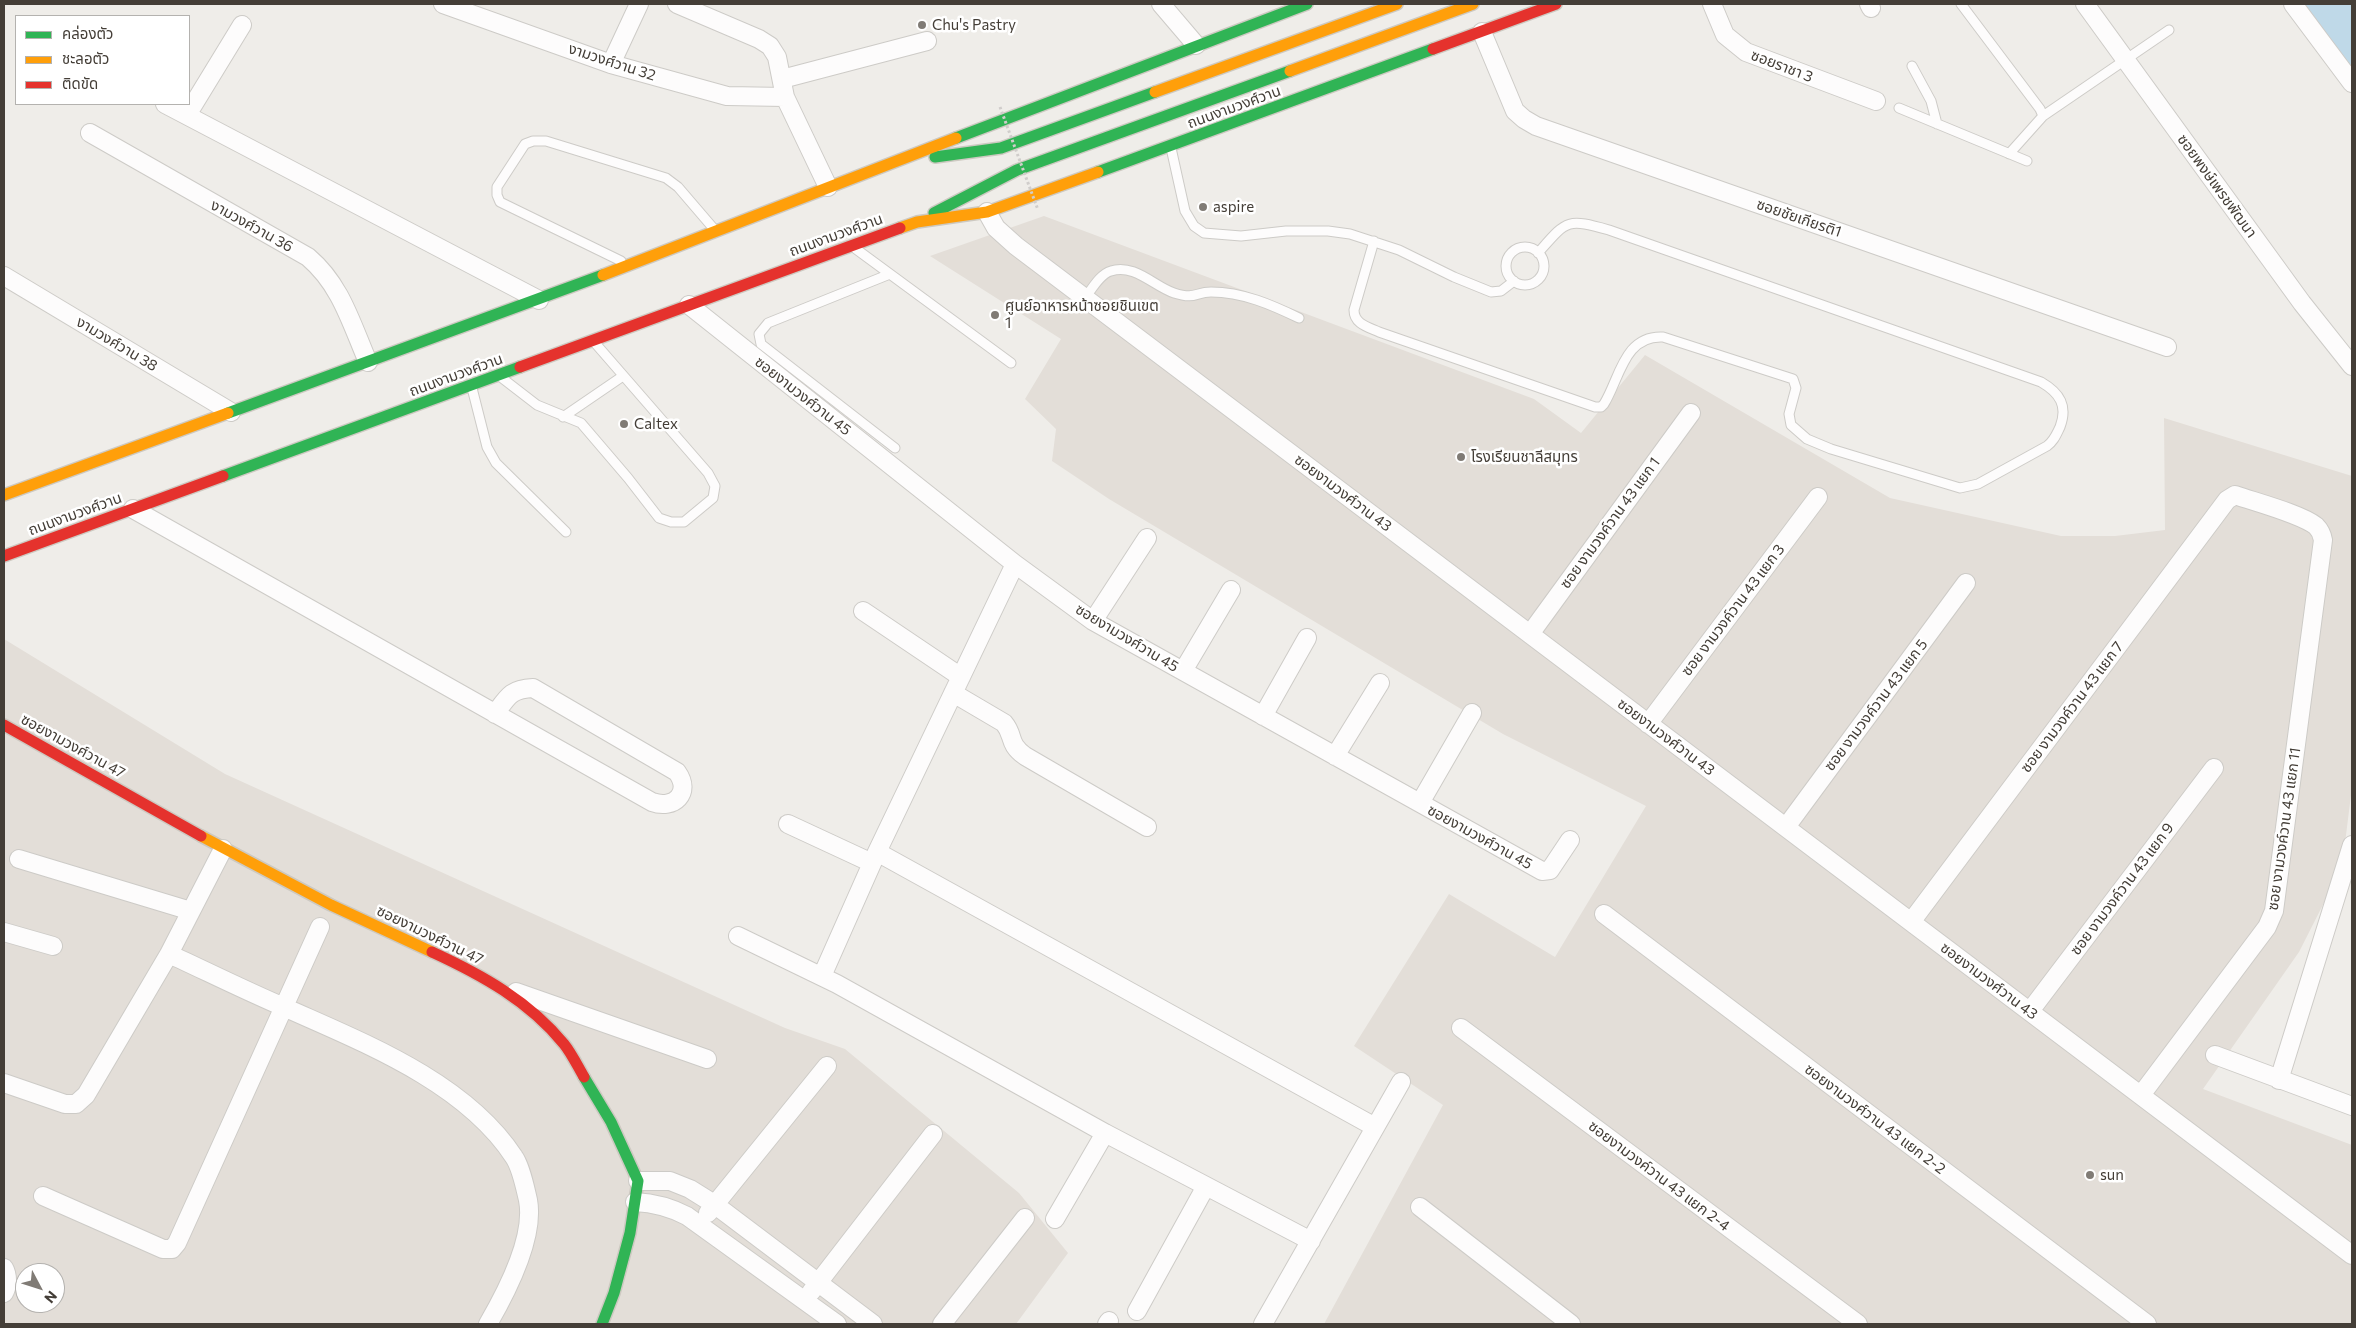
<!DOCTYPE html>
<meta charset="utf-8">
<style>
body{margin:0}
#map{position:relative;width:2356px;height:1328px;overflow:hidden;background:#efede9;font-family:Commissioner,"Noto Sans Thai",sans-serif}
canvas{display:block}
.frame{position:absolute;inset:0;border:5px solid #443e37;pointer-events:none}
.legend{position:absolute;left:15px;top:15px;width:175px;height:90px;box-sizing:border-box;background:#fff;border:1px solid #b4b2af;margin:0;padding:6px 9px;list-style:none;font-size:15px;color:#443e37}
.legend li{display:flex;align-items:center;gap:10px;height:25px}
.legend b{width:25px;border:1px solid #b4b2af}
.north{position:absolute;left:15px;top:1263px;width:50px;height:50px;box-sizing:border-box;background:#fff;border:1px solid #b4b2af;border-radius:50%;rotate:130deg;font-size:14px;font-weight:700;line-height:20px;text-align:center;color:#443e37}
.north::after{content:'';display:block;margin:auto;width:18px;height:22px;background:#807b75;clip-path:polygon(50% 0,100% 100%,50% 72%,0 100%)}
</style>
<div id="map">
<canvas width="2356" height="1328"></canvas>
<div class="frame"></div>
<ul class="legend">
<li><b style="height:6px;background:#30b455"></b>คล่องตัว</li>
<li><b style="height:6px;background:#ff9f0a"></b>ชะลอตัว</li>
<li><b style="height:6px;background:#e5322d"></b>ติดขัด</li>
</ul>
<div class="north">N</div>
</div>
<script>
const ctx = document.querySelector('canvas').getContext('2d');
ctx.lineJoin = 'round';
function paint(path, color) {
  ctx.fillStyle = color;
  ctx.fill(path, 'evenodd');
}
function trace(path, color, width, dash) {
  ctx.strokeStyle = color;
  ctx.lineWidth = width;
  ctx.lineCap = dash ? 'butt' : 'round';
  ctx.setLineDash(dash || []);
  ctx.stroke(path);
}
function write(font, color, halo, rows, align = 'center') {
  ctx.font = font + ' Commissioner,"Noto Sans Thai",sans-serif';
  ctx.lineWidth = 5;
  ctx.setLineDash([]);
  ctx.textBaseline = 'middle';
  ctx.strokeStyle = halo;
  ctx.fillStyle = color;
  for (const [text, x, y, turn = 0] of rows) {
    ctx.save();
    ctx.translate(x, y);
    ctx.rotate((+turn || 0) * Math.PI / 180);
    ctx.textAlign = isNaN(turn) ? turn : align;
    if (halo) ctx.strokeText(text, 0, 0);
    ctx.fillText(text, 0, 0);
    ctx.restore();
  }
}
paint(new Path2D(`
 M1044,216L1534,399L1581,433L1645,355L1890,498L2061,536H2115L2165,530L2164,418L2352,476V787L2344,851L2335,881L2299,952L2203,1089L2352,1145V1324H1324L1443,1105L1354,1046L1449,894L1555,957L1646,806L1503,734L1109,499L1052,461L1056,429L1025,399L1061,339L930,256Z
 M4,639L225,774L785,1028L845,1049L1019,1193L1068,1253L1016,1324H4ZM25,1273H55V1303H25Z`), '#e3ded8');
paint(new Path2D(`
 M2298,4H2352V76Z`), '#bfd9e8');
const lane = new Path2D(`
 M1961,4L2040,109L2043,116L2009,154
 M1912,66L1931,101L1937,124
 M1899,108L2027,161
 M2043,116L2169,30
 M1171,148L1185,211L1194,226L1204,233L1241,236L1286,231H1328L1350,234L1399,250L1454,277L1491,292L1501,291L1514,281
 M1374,241L1354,310C1354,324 1368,327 1379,332L1595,407H1601L1604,404C1620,378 1624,335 1663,337L1793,379L1796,388L1789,414L1791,425L1807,439L1831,449L1960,488L1978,484L2047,446C2054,441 2056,435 2060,427C2068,406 2060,393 2041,382L1609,230C1566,218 1567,220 1538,253
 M1506 266a19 19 0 1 1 38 0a19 19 0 1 1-38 0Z
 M856,249L1011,363
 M621,261L500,202L497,195V187L525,144L533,141H546L666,178L678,187L714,229
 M890,274L768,323L759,334L761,344L895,448
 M1085,298C1092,289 1100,274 1111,271C1134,263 1155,287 1174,293C1196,300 1195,292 1211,292C1243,292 1272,305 1299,318
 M502,378L537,405L581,423L628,478L659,518L671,522H684L713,498L715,486L708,473L595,343
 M472,388L487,447L496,463L566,532
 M563,417L623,376`);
const street = new Path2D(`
 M443,4L611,64L727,96L785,97
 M677,4L759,39L770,46L777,57L785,97L828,187
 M1161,4L1196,45
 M1712,4L1725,35L1746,52L1876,101
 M1869,4L1871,8
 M2085,4L2302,303L2352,366
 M2293,4L2352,83
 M1482,32L1515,111L1524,119L1536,126L2167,347
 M611,64L639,4
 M782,79L927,41
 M165,104L539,300
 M187,115L242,25
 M90,133L308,257C341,285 351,323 368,362
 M987,212L996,228L1016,246L2352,1255
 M4,276L231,412
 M689,305L1015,564L1093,621L1542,871L1550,870L1570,840
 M133,509L652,802C674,810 692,793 677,772L533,688C511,689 508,696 495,714
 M863,611L961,677
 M1093,621L1147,538
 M1530,634L1691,413
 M1183,671L1231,590
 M953,693L1004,723C1015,736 1007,743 1025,756L1147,827
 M1263,716L1307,638
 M1648,724L1818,497
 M1335,756L1380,683
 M1420,803L1472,713
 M788,824L872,863
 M1786,827L1966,583
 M877,852L1375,1127
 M19,859L191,911
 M1604,914L2147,1324
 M1911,922L2227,500L2235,495C2255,502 2301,514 2316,526C2320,530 2322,534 2323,540L2274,911L2267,927L2141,1095
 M4,932L53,946
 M738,936L837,984L1105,1133L1311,1241
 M169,954L223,849
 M822,976L877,852L1015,564
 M516,992L707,1059
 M2030,1011L2214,768
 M1461,1028L1858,1324
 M2215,1055L2352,1106
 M2279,1080L2352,845
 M4,1083L65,1104H76L86,1095L169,954C208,972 246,991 286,1008C364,1043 465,1082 514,1157C521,1167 525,1187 528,1200C535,1237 506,1293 488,1324
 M638,1181H670L690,1189L714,1204L873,1324
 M43,1196L163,1249H172L177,1243L320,927
 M635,1202C654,1203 670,1207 687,1216L837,1324
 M1420,1207L1571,1324
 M708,1213L827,1066
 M1055,1219L1105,1133
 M4,1268C8,1275 8,1286 4,1293
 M811,1292L933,1134
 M1137,1311L1206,1186
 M942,1324L1025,1218
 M1107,1324L1109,1321
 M1263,1324L1401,1082`);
const fast = new Path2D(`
 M956,138L1307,4
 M935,157L1001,148L1155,92
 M1098,172L1433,49
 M934,213L1017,170L1290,71
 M228,413L603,275
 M223,476L520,367
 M584,1077L611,1122L638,1181L630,1233L614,1293L602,1324`);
const slow = new Path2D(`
 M1290,71L1473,4
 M1155,92L1397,4
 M900,228L917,222L987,212L1098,172
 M603,275L956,138
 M4,495L228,413
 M201,836L331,905L432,952`);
const jam = new Path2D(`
 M1433,49L1556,4
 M520,367L900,228
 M4,556L223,476
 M4,725L201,836
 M432,952C482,975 529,1001 564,1044C572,1054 578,1067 584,1077`);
trace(lane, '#cdcbc7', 11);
trace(street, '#cdcbc7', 20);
trace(fast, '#cdc9c1', 14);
trace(slow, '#cdc9c1', 14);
trace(jam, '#cdc9c1', 14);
trace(lane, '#fdfcfc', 9);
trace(street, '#fdfcfc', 18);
trace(fast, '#30b455', 11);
trace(slow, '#ff9f0a', 11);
trace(jam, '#e5322d', 11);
trace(new Path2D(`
 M1000,107L1038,210`), '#d0cdcb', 3, [2.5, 2.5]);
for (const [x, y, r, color] of [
 [922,25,5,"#807b75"],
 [1203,207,5,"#807b75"],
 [995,315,5,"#807b75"],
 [624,424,5,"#807b75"],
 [1461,457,5,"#807b75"],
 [2090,1175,5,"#807b75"]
]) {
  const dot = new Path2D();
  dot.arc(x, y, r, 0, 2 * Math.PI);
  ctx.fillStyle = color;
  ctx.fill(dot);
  trace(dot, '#fff', 2);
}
write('15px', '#443e37', '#fff', [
 ["Chu's Pastry",932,25],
 ["aspire",1213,207],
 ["ศูนย์อาหารหน้าซอยชินเขต",1005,306],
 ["1",1005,323],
 ["Caltex",634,424],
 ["โรงเรียนชาลีสมุทร",1471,457],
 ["sun",2100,1175]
], 'left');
write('15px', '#443e37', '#fff', [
 ["งามวงศ์วาน 32",612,62,18],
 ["ซอยราชา 3",1782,66,21],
 ["ถนนงามวงศ์วาน",1234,107,-20],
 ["ซอยพงษ์เพรชพัฒนา",2217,186,54],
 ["ซอยชัยเกียรติ1",1799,218,19],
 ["งามวงศ์วาน 36",252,226,29],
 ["ถนนงามวงศ์วาน",836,235,-20],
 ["งามวงศ์วาน 38",117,344,31],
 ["ถนนงามวงศ์วาน",456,375,-20],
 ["ซอยงามวงศ์วาน 45",803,396,38],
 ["ซอยงามวงศ์วาน 43",1343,493,37],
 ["ถนนงามวงศ์วาน",75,514,-20],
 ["ซอย งามวงค์วาน 43 แยก 1",1610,523,-54],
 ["ซอย งามวงค์วาน 43 แยก 3",1733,610,-53],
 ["ซอยงามวงศ์วาน 45",1127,638,31],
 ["ซอย งามวงค์วาน 43 แยก 5",1876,705,-53],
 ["ซอย งามวงค์วาน 43 แยก 7",2072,707,-53],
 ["ซอยงามวงศ์วาน 43",1666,737,37],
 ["ซอยงามวงศ์วาน 47",73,746,29],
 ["ซอย งามวงค์วาน 43 แยก 11",2284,829,-82],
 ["ซอยงามวงศ์วาน 45",1480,837,29],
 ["ซอย งามวงค์วาน 43 แยก 9",2122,889,-53],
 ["ซอยงามวงศ์วาน 47",430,935,26],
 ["ซอยงามวงศ์วาน 43",1989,981,37],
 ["ซอยงามวงศ์วาน 43 แยก 2-2",1875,1119,37],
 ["ซอยงามวงค์วาน 43 แยก 2-4",1659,1176,37]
]);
</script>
